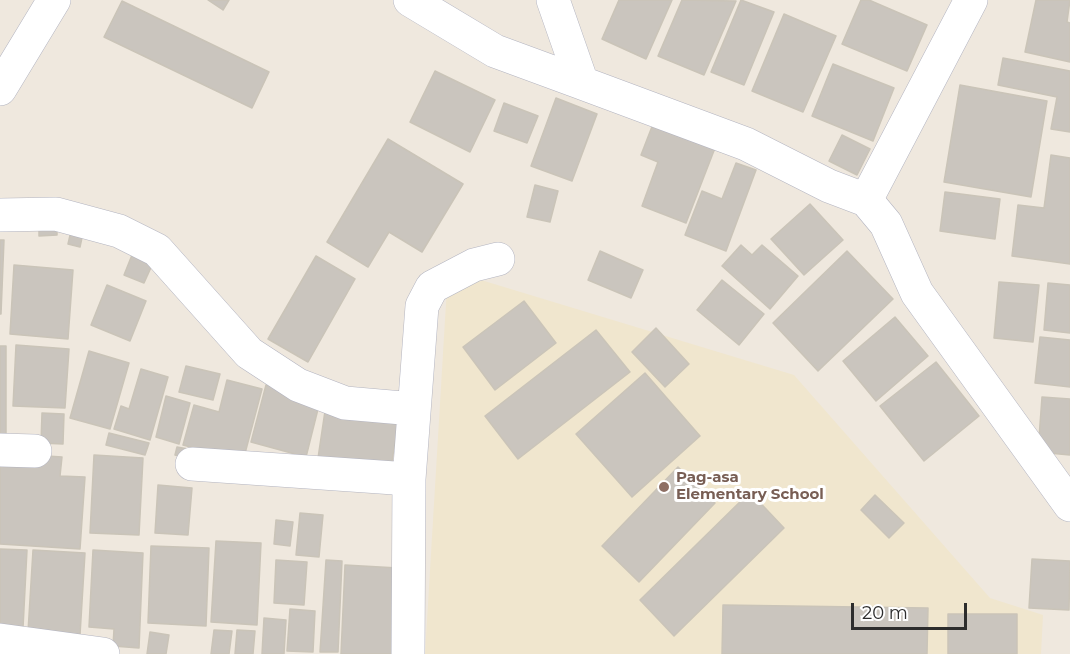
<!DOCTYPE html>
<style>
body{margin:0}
#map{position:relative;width:1070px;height:654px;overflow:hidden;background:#efe8de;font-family:Montserrat,sans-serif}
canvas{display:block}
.scale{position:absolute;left:851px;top:603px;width:116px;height:27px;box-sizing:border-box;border:3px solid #2d2d2d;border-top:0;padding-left:8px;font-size:18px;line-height:21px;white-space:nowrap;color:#2d2d2d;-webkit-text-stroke:4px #fff;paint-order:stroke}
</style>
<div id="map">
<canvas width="1070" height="654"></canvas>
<div class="scale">20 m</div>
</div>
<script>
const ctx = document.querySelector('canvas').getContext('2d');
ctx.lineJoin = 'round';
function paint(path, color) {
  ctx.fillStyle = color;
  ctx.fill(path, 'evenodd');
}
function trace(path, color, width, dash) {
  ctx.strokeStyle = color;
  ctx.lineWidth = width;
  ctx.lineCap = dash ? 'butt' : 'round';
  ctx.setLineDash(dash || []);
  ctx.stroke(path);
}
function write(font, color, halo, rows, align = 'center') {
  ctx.font = font + ' Montserrat,sans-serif';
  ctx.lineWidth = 6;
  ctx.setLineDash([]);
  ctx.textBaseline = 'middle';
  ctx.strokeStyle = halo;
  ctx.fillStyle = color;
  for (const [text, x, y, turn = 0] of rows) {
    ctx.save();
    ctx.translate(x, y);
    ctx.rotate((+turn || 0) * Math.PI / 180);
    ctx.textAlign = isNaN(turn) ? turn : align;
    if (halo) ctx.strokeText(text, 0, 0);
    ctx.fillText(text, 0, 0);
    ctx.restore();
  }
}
paint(new Path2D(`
 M448,270L794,375L990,598L1043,615L1041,654H425Z`), '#f0e6ce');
const building = new Path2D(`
 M208,0H229L223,10Z
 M619,0H672L646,59L602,39Z
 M682,0L736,1L704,75L658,56Z
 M741,0L774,12L744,85L711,72Z
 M861,0H869L927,25L907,71L842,44Z
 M1036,0H1070L1067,22L1070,23V62L1025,52Z
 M122,1L269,72L252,108L104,37Z
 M784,14L836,36L803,112L752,91Z
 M1003,58L1070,71V132L1051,129L1057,97L998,85Z
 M833,64L894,88L873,141L812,116Z
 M435,71L495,100L470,152L410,122Z
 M960,85L1047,101L1031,197L944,182Z
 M556,98L597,114L572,181L531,166Z
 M504,103L538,116L527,143L494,131Z
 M653,124L715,148L686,223L642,206L658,162L641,155Z
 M842,135L870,149L857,175L829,161Z
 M388,139L463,184L422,252L389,232L368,267L327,242Z
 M1051,155L1070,158V264L1012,256L1018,205L1044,208Z
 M736,163L756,170L726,251L685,235L702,191L722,199Z
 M535,185L558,191L550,222L527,217Z
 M945,192L1000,199L995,239L940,231Z
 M810,204L843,240L804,275L771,239Z
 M57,219V235L39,236V220Z
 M71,231L83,233L80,247L68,244Z
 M0,240H4L1,314H0Z
 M741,245L752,255L762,245L798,276L770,309L722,266Z
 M600,251L643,270L631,298L588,280Z
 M847,251L893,299L818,371L773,323Z
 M132,255L153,263L144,283L124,275Z
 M316,256L355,279L308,362L268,339Z
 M14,265L73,270L68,339L10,334Z
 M722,280L764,314L739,345L697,310Z
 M999,282L1039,285L1033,342L994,338Z
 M1048,283L1070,285V333L1044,330Z
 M107,285L146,301L130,341L91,325Z
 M524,301L556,343L495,390L463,347Z
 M895,317L928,356L876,401L843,361Z
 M656,328L689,364L665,387L632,352Z
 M596,330L630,372L518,459L485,416Z
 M1040,337L1070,340V387L1035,383Z
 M16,345L69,349L65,408L13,406Z
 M0,346H6V441L0,440Z
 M89,351L129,363L110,429L70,418Z
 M936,362L979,416L924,461L880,406Z
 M186,366L220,374L213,400L179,392Z
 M141,369L168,377L150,440L114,429L121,406L129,409Z
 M645,373L700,436L632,497L576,434Z
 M227,380L262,389L243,461L183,445L194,405L219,412Z
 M266,385L290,391L319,405L306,457L251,442Z
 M166,396L190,403L179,444L156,437Z
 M1042,397L1070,399V455L1038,452Z
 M325,411L398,422L391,468L318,458Z
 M42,413L64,414L63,444L41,443Z
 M109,433L149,443L145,455L106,445Z
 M177,447L199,451L198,460L175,455Z
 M0,453L62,457L60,476L85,477L80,549L0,544Z
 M94,455L143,458L139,535L90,533Z
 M678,467L715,503L639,582L602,546Z
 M158,485L192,488L188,535L155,533Z
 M750,492L784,528L674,636L640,600Z
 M875,495L904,523L889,538L861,510Z
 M300,513L323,515L319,557L296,555Z
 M276,520L293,522L290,546L274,544Z
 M216,541L261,543L257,625L211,622Z
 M151,546L209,548L206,626L148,623Z
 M0,549L27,550L23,628L0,627Z
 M33,550L85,553L80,635L28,632Z
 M93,550L143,553L139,648L113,646L114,629L89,627Z
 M1032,559L1070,561L1069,610L1029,608Z
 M276,560L307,562L304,605L274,603Z
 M326,560L342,561L338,652H320Z
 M345,565L398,568L394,654H341Z
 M723,605L928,608L927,654H722Z
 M290,609L315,611L313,652L287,651Z
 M948,614H1017V654H948Z
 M264,618L286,620L284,654H262Z
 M214,630L232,631L229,654H211Z
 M237,630L255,631L253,654H235Z
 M150,632L169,635L166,654H147Z`);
paint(building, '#cac5be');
trace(building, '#cac4b8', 1.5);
const street = new Path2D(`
 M410,0L495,51L582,83
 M553,0L582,83L746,144L829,186L866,200
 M971,0L866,200L886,224L917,293L1070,505
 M0,89L54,0
 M0,215L56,214L119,231L157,250L249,353L298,385L345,403L414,409
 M0,450L35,451
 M192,464L409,479
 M0,640L103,654
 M408,654L409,479L422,306L432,287L474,265L498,259`);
trace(street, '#b3b4c0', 34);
trace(street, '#fff', 33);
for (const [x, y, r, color] of [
 [664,487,6,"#8d6e63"]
]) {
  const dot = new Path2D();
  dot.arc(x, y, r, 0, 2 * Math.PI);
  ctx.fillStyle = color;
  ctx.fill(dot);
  trace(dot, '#fff', 2);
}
write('bold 15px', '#785e54', '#fff', [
 ["Pag-asa",676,478],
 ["Elementary School",676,495]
], 'left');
</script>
